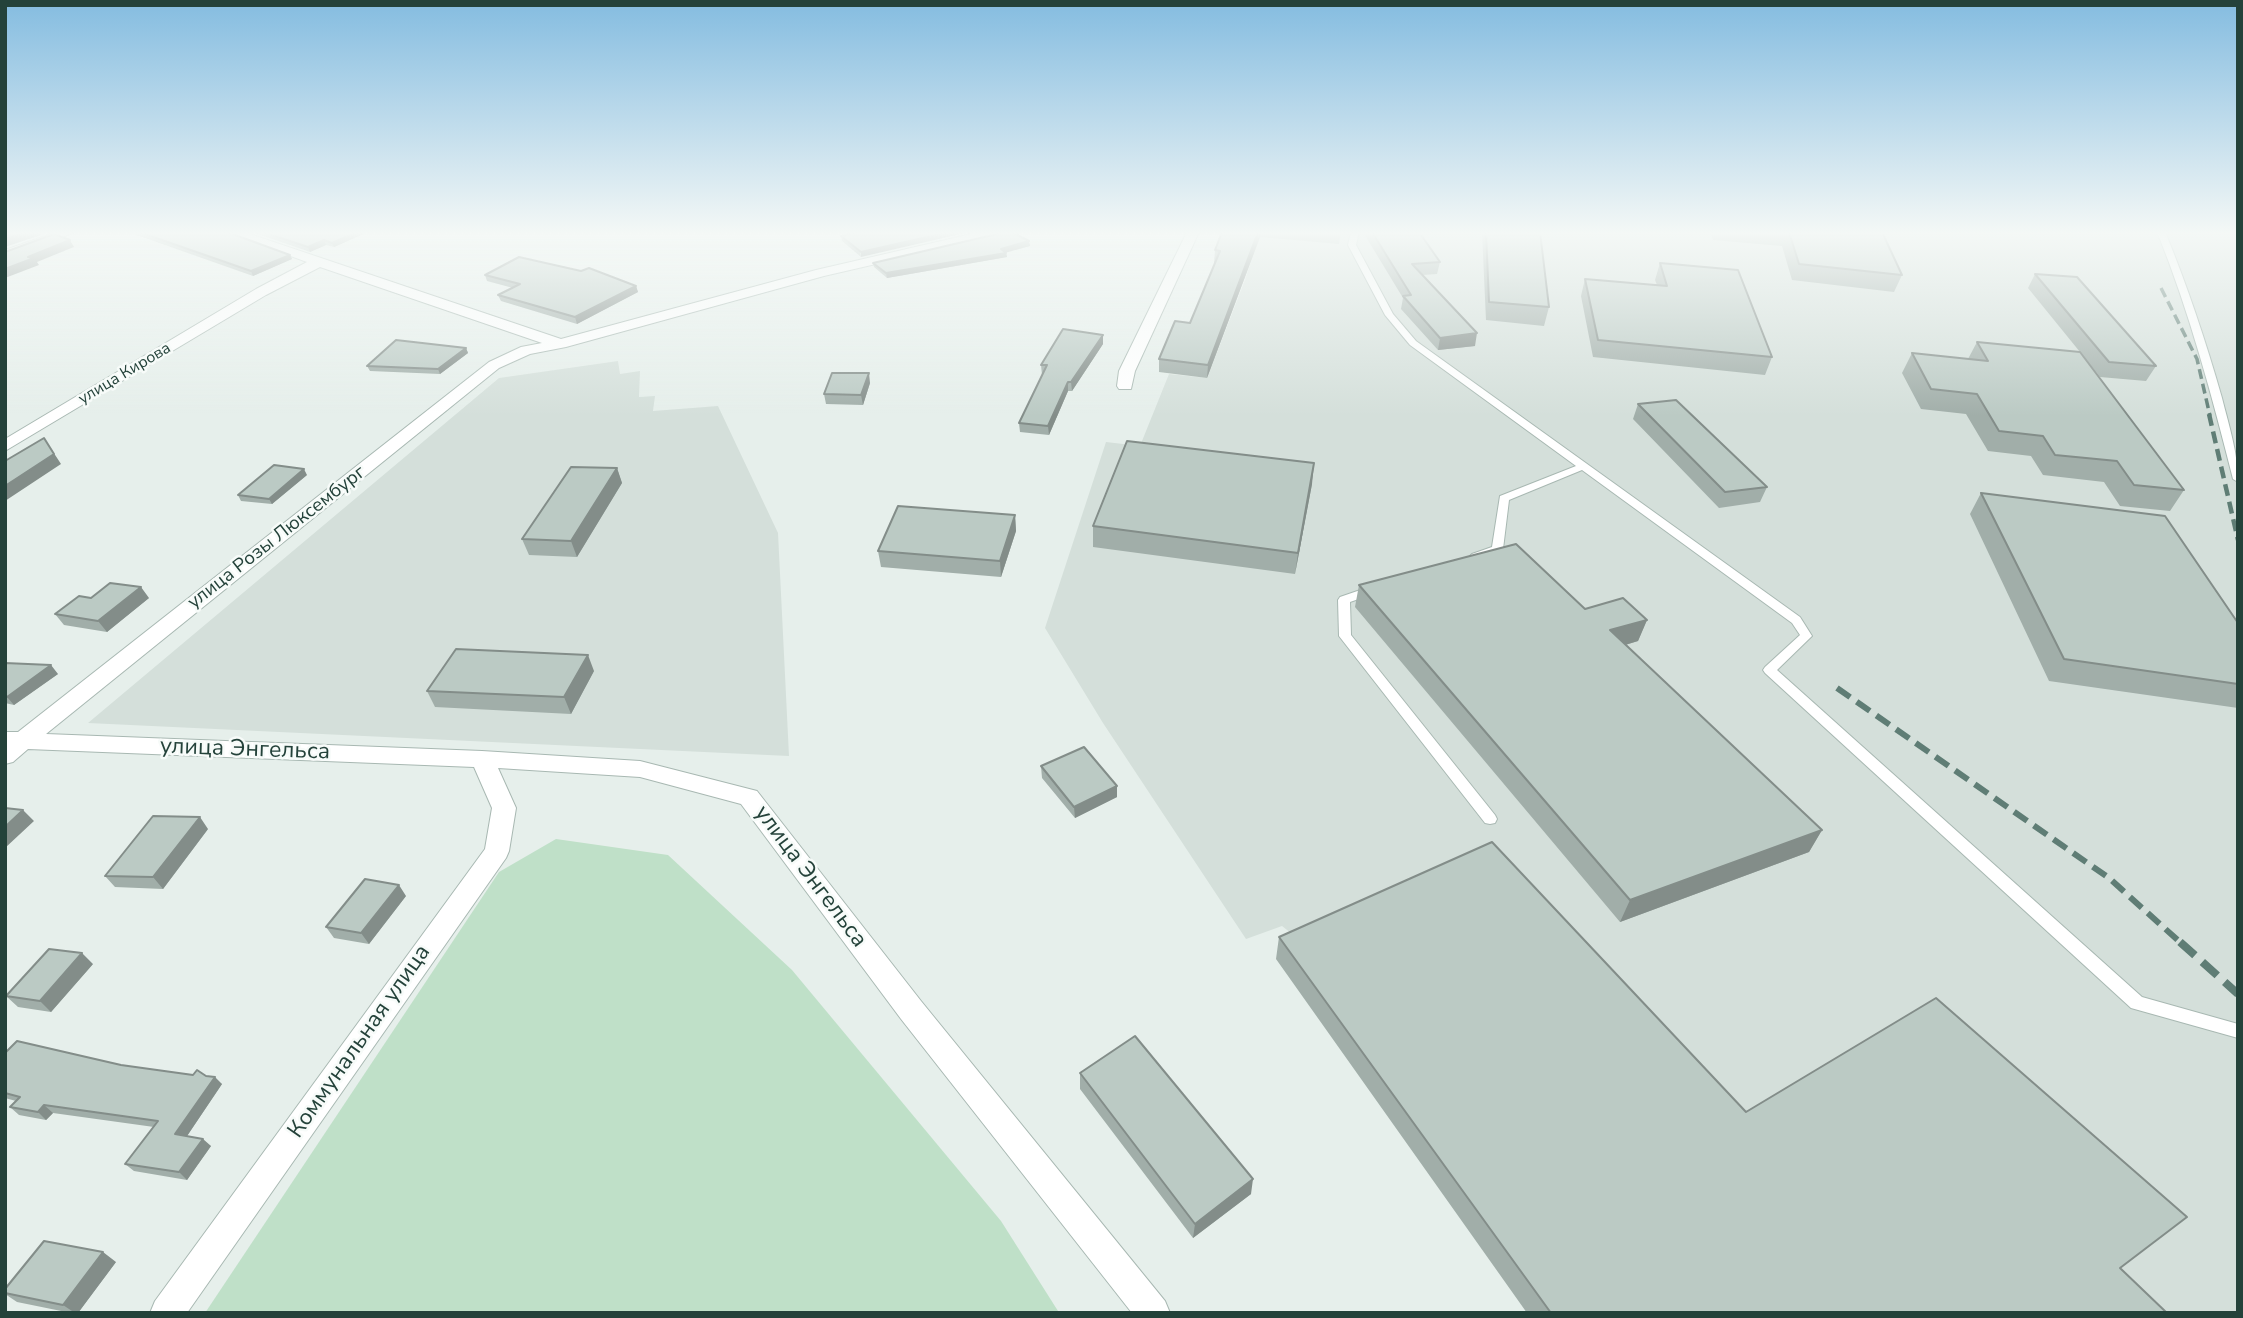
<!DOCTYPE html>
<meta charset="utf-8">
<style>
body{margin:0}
#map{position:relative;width:2243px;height:1318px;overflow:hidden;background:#e6efeb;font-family:"Nunito Sans",sans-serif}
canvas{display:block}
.frame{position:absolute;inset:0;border:7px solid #24423a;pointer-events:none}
</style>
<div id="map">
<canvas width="2243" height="1318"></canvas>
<div class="frame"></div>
</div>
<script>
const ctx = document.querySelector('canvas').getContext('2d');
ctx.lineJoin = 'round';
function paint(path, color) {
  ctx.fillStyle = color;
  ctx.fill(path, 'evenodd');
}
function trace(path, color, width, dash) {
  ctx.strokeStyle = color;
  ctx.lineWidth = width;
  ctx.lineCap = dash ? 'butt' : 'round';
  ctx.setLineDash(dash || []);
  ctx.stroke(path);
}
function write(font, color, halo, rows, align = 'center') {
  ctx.font = font + ' "Nunito Sans",sans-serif';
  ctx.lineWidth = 5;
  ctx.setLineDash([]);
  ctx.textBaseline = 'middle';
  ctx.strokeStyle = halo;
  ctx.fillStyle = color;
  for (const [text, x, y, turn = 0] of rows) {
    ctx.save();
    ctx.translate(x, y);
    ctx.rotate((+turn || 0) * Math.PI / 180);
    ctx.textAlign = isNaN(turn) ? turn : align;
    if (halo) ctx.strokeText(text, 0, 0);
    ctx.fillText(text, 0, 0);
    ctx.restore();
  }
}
paint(new Path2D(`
 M1260,232H2238V1313H1527L1306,945L1282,926L1246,939L1103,723L1045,628L1106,442L1140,446L1169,374L1207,378L1245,280Z
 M618,361L620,374L640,371L639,397L655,396L653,411L718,406L778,533L789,756L88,723L499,378Z`), '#d4dfda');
paint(new Path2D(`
 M556,839L668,855L792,970L1001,1221L1058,1311L1057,1313H205L499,872Z`), '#bfe0c8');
const service = new Path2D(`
 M1351,232H1359L1356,245L1393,314L1416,341L1800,617L1812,636L1777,670L2142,997L2238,1024V1038L2131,1008L1765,673L1763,670L1765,667L1800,635L1792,623L1582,470L1509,500L1503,549L1501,551L1476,559L1472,558L1470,556L1472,554L1492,547L1500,496L1576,466L1410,345L1385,315L1348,245Z
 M2160,232H2168L2166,234C2188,288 2206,342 2222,398C2229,426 2238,453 2238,482L2233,479C2212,396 2190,314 2158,234Z
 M1372,586L1376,587L1378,590L1376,593L1350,602L1351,635L1495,815L1497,819L1495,823L1490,824L1485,823L1339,636L1338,600L1340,597Z`);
const minor = new Path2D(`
 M57,232H75L5,259V250Z
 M225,232H244L561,339L816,270L980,232H1003L997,236L824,276L566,347L530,354L499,368L46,734L482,751L640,761L757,791L921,1001L1165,1301L1170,1313H1132L901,1019L741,804L640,777L498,768L516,808L509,851L506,858L187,1313H150L155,1301L485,849L492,808L474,767L28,749L13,762L5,764V732H18L489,362L521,347L542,343L320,267L266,295L5,451V439L256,289L307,262Z
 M1187,232H1199L1135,371L1131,389H1119L1117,386L1119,371Z`);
trace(service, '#a8b8b2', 2);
trace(minor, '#a8b8b2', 2);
paint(service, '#fff');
paint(minor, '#fff');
trace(new Path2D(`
 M2161,288L2197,359L2210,416`), '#5f7d75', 3.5, [10, 5]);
trace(new Path2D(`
 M2209,414L2238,540`), '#5f7d75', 4.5, [12, 6]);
trace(new Path2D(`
 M1837,688L2109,878L2182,944`), '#5f7d75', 6, [16, 8]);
trace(new Path2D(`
 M2180,942L2238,994`), '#5f7d75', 8, [20, 10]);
paint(new Path2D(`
 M128,232H227L290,255L292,259L253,276Z
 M252,232H368L334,247L326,245L310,252Z
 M858,232L861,257L842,241L841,236Z
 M1222,232H1341L1339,244L1260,237L1207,378L1159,372V359L1190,323L1215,263H1214L1215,250Z
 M1363,232H1419L1440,262L1437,274L1422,275L1475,346L1438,350L1401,309L1403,298Z
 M1482,232H1540L1549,307L1544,326L1486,320Z
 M1710,232H1882L1902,275L1894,292L1792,280L1782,246L1713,240Z
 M1029,241L1030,246L1006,252L1007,257L887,278L874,267L873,263Z
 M1660,263L1772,357L1765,375L1593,357L1581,296L1585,279L1657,285L1655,280Z
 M2035,274L2156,366L2146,381L2100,377L2088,362L2184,490L2170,511L2120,506L2104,482L2043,475L2031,456L1988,451L1966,414L1921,409L1902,373L1912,353L1968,359L1977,342L2080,352L2028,288Z
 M485,275L636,286L638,292L577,324L501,301L498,295L513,288L487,281Z
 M1103,335V344L1072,391H1068L1049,435L1020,432L1019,423L1042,375L1041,365Z
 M466,348L468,353L440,374L370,371L367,366Z
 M870,383L863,405L826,404L824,394Z
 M1638,404L1767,487L1760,502L1719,508L1633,419Z
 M617,468L622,483L577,557L529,555L522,539Z
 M307,475L272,504L241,501L238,495Z
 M1312,484L1295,574L1093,547V526Z
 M1981,493L2238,623V708L2049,681L1970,514Z
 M1015,515L1016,531L1001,577L881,567L878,551Z
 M1359,585L1585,609L1647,620L1638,641L1625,645L1822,830L1809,852L1620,922L1355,607Z
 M91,598H149L107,632L64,625L55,614Z
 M5,663L58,674L14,705L5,703Z
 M594,671L571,714L435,707L427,691Z
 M1041,766L1117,797L1075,818L1042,778Z
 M208,829L163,889L115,887L105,876Z
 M406,896L369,944L334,938L326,927Z
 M1279,937L1746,1112L2120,1268L2167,1313H1527L1276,959Z
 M93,964L51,1012L18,1007L6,996Z
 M5,1053L206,1076L222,1084L187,1136L211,1146L187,1180L134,1171L125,1164L154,1127L53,1113L46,1120L19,1115L10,1107L16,1101L5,1098Z
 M1080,1073L1251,1194L1193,1238L1080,1089Z
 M116,1262L78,1313H71L17,1302L5,1294V1289Z`), '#a1aea9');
paint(new Path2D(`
 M25,232H39L41,235L5,247V239Z
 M356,232H368L334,247L332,243Z
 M949,232H969L861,257V252Z
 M1258,232H1260V237L1207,378L1208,365Z
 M70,240L74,247L37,262L39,265L5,278V269L28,257Z
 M324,240L326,245L310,252L308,247Z
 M1029,241L1030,246L1001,254V249Z
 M1006,253L1007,257L887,278L886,273Z
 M290,255L292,259L253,276L251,271Z
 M636,286L638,292L577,324L575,317Z
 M1477,333L1475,346L1438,350L1440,338Z
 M1103,335V344L1072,391L1071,382Z
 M466,348L468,353L440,374L438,369Z
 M869,373L870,383L863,405L861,395Z
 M1068,382V391L1049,435L1048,426Z
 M44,438L61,464L5,501V486Z
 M1314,463L1312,484L1295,574L1298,553Z
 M617,468L622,483L577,557L571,541Z
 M304,469L307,475L272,504L269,499Z
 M1015,515L1016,531L1001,577L1000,561Z
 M141,587L149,598L107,632L98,621Z
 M1647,620L1638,641L1602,652L1610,630Z
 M588,655L594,671L571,714L564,697Z
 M51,665L58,674L14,705L7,697Z
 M1117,786V797L1075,818L1074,807Z
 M23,810L34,821L5,848V827Z
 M200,817L208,829L163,889L153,877Z
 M1822,830L1809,852L1620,922L1630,900Z
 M399,885L406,896L369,944L361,933Z
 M82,953L93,964L51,1012L40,1001Z
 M215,1077L222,1084L183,1142L175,1134Z
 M44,1105L53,1113L46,1120L38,1112Z
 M203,1139L211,1146L187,1180L179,1172Z
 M1253,1179L1251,1194L1193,1238L1195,1224Z
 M103,1252L116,1262L78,1313H75L63,1305Z`), '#838d89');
const building = new Path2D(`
 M5,232H25L5,239Z
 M139,232H227L290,255L251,271Z
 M263,232H356L332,243L324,240L308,247Z
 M858,232H949L861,252L841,236Z
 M1000,232H1012L1029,241L1001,249L1006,253L886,273L873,263L997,234Z
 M1222,232H1258L1208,365L1159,359L1175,321L1190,323L1220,251L1215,250Z
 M1372,232H1419L1440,262L1412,264L1477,333L1440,338L1403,296L1411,295Z
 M1486,232H1540L1549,307L1489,302Z
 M1789,232H1882L1902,275L1799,264Z
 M54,234L70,240L28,257L34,258L5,269V252Z
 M519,257L581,271L589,268L636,286L575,317L498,295L520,284L485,275Z
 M1660,263L1738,270L1772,357L1598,340L1585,279L1667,286Z
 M2035,274L2077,277L2156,366L2109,362Z
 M1063,329L1103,335L1071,382H1068L1048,426L1019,423L1047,365H1041Z
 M396,340L466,348L438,369L367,366Z
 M1977,342L2080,352L2184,490L2134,485L2117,461L2055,455L2043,436L1999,431L1977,394L1931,389L1912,353L1988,361Z
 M832,373H869L861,395L824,394Z
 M1676,400L1767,487L1725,492L1638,404Z
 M44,438L54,454L5,486V461Z
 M1127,441L1314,463L1298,553L1093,526Z
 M274,465L304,469L269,499L238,495Z
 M571,467L617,468L571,541L522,539Z
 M1981,493L2165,516L2238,623V684L2064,659Z
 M898,506L1015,515L1000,561L878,551Z
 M1516,544L1585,609L1623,598L1647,620L1610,630L1822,830L1630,900L1359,585Z
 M110,583L141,587L98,621L55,614L79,596L91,598Z
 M456,649L588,655L564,697L427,691Z
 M5,663L51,665L7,697L5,696Z
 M1084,747L1117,786L1074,807L1041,766Z
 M5,808L23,810L5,827Z
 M153,816L200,817L153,877L105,876Z
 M1492,842L1746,1112L1936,998L2187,1217L2120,1268L2167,1313H1551L1279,937Z
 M365,879L399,885L361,933L326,927Z
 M49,949L82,953L40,1001L6,996Z
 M1135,1036L1253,1179L1195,1224L1080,1073Z
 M17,1041L121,1065L193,1075L197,1070L206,1076L215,1077L175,1134L203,1139L179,1172L125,1164L158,1121L44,1105L38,1112L10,1107L20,1097L5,1093V1053Z
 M44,1241L103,1252L63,1305L5,1293V1289Z`);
paint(building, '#bbcac4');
trace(building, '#838d89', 2);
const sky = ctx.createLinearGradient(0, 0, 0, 416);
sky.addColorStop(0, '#84bce0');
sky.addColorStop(0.56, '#f4f8f6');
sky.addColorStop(1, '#f4f8f600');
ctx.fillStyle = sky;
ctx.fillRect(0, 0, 2243, 416);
write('16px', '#24423a', '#f7fbf9', [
 ["улица Кирова",125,374,-31]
]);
write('19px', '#24423a', '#f7fbf9', [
 ["улица Розы Люксембург",277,538,-38]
]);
write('23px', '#24423a', '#f7fbf9', [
 ["улица Энгельса",245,750,2],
 ["улица Энгельса",810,877,53],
 ["Коммунальная улица",360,1042,-55]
]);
</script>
